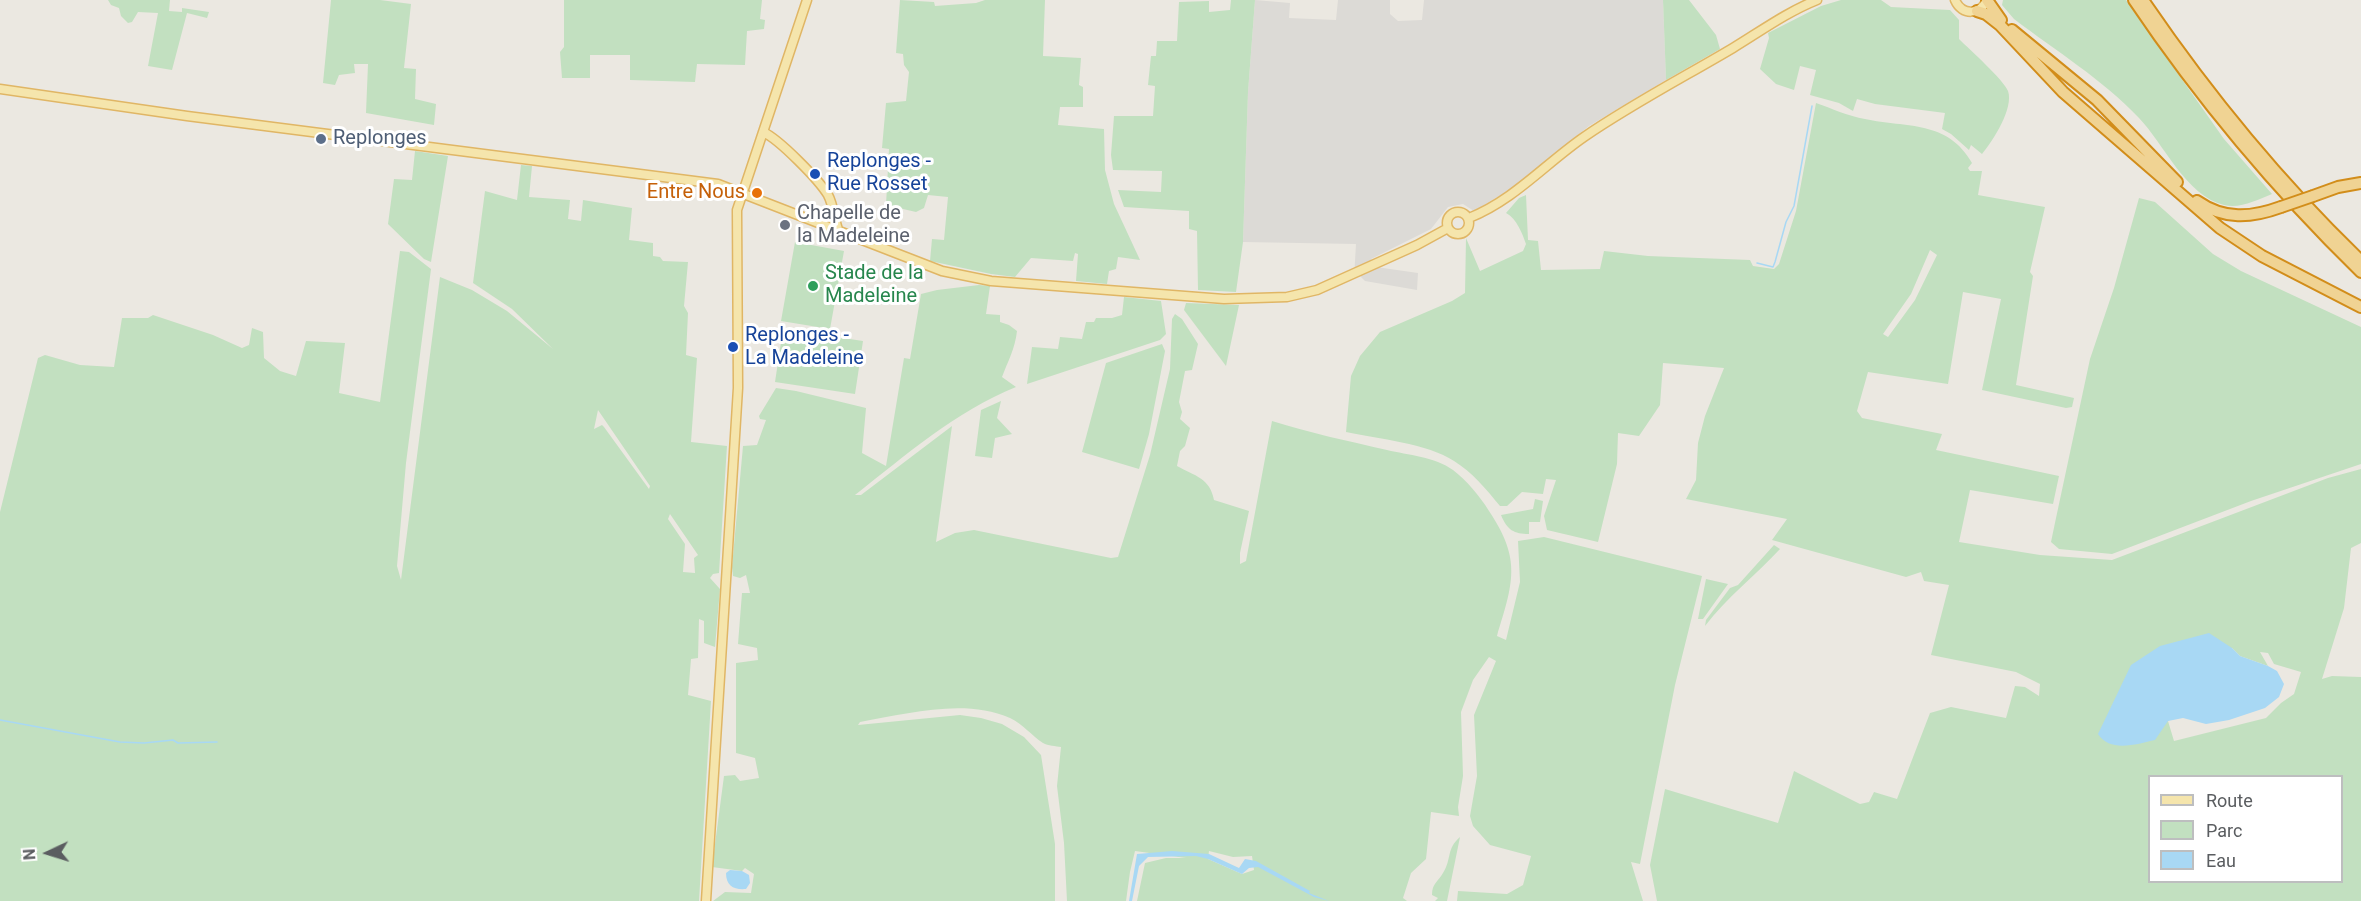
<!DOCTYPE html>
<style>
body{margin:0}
#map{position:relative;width:2361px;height:901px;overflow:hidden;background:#ebe8e1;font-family:Roboto,sans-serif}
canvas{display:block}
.legend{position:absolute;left:2148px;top:775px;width:195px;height:108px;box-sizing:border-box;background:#fff;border:2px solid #bdbebf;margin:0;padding:8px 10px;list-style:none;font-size:18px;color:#5a5d60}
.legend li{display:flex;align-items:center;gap:12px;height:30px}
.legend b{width:30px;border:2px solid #bdbebf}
.north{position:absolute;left:18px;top:823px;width:60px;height:60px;-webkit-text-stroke:4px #fff;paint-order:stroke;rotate:266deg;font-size:16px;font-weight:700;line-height:24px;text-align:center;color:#5a5d60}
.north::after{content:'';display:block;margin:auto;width:21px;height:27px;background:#5a5d60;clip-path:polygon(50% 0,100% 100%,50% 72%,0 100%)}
</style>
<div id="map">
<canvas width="2361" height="901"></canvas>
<ul class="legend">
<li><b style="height:8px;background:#f5e5ac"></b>Route</li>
<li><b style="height:16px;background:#c2e0c0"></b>Parc</li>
<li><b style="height:16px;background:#a8d8f4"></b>Eau</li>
</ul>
<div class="north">N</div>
</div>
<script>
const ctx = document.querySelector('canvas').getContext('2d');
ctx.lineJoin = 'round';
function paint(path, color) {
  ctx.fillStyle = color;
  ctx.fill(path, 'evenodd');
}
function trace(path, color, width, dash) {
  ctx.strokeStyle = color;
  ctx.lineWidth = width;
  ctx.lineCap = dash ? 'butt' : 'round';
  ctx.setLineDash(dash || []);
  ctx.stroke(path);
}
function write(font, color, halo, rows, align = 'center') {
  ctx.font = font + ' Roboto,sans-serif';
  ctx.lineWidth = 6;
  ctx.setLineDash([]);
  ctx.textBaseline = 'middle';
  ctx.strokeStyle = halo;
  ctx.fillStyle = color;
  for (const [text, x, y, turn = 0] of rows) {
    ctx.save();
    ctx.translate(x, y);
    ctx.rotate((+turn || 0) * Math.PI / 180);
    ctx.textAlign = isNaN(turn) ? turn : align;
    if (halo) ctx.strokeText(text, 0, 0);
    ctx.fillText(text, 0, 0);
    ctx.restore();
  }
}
paint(new Path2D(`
 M1255,0L1290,3L1289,18L1336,20L1338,0H1390V14L1398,21L1422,20L1424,0H1663L1666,80L1589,126L1511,189L1474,211L1463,204L1448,207L1431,229L1371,259L1376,267L1418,273L1417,290L1365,281L1360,276L1354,278L1356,244L1243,242L1248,92Z`), '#dcdad6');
paint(new Path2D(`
 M108,0H170L169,11L182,12V8L209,12L207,18L187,13L172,70L148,66L158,13L138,12L132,22L128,23L121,16L119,8L111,5Z
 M331,0H380L411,4L404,68L416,69L415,99L436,104L434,125L366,113L368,64H354L355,73L339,75L335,85L323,83Z
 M564,0H762L760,19L765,20L764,29L747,31L745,65L697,64L695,82L630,80V55H590V78H562L560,52L564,47Z
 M900,0L934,2L935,6L976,3L985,0H1045L1043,56L1081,58L1079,85L1083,87V107H1060L1058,125L1104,129L1105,170L1114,204L1140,260L1118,257L1116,269L1109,271L1107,284L1076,281L1078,254L1075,253L1073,261L1031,258L1015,277L991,274L930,261L932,239L944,240L948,197L928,195L924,208L916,212L886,205L889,149L882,148L886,103L906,101L909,72L904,65L903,54L896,53Z
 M1231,0H1255L1248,92L1243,242L1236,292L1198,290L1197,231L1189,229V211L1124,207L1118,190L1161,192L1162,171L1113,170L1111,155L1114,116H1153L1155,86L1148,85L1151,56H1156L1157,41H1177L1179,2L1209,1V12L1230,10Z
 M1663,0H1689L1716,35L1720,49L1666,80Z
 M1841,0H1881L1891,7L1950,10L1959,20V39C1970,50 2003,79 2008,91C2014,108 1993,141 1982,154L1971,145L1969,150L1951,134L1942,129L1945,113L1875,104L1857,99L1853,111L1839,103L1810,95L1816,70L1800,66L1794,90L1776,84L1760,69L1769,38L1768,33L1821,6Z
 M2003,0H2126L2224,139L2272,194C2257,200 2240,209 2224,205C2186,196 2164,144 2139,118C2102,79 2056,51 2014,19L2002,5Z
 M1816,103C1833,109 1848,116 1865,119C1907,128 1948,120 1972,163L1968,168L1970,171H1982L1978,195L2045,207L2030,272L2033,276L2016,385L2074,398L2072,407L2066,408L1982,390L2001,299L1963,292L1948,384L1868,372L1857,411L1862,418L1942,434L1936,450L2059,476L2053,504L1970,490L1959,542L2040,555L2112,560L2328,478L2361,469V543L2351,548L2344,608L2322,679L2332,676L2361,677V901H1657L1650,865L1665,789L1778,823L1794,771L1860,804L1869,802L1874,792L1897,799L1930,713L1951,707L2006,718L2015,686L2025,687L2039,696L2040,684L2016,672L1931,655L1949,585L1924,581L1921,572L1906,577L1772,540L1787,519L1686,499L1696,480L1698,443L1705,416L1724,368L1663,363L1660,405L1639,436L1618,433L1617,464L1598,542L1547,530L1544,516L1556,480L1546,479L1543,494L1522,492L1507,506H1500C1486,489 1472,472 1454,461C1426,443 1379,439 1346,432L1351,376L1360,356L1380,332L1452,301L1465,293L1466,238L1480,271L1523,251L1526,244C1522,233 1517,219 1506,213L1519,198L1526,195L1528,240L1538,241L1541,270L1600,269L1604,251L1648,256L1750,260L1753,266L1774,269L1779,264L1796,211ZM1930,250L1937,255L1915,300L1888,337L1883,334L1911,294ZM2232,648L2240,656L2268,666L2260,652L2268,653L2274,664L2301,672L2294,694L2281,703L2266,718L2174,741L2168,721ZM2150,776H2342V882H2150Z
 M415,151L448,156L431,262L424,259L388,224L394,179L412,180Z
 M521,165L532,166L529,197L570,200L568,219L581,221L583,200L632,208L629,240L653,243V256L660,257L663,261L688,262L684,306L688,313L686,355L697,358L691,442L727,446L719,573L713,574L710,578L720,589L715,647L704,643V621L699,619L698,658L691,659L688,695L711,701L699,901H0V512L38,358L45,355L80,365L114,367L122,318H148L153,315L213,335L242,348L249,345L252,328L263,332L264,358L280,371L296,376L306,341L345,343L339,393L380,402L400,251L409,252L431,269L406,463L397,566L401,580L440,277L472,290L507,311L553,349L512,309L473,283L485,191L517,200ZM598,410L650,486L649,489L604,427L602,425L594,429ZM670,514L698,555L694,558L695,573L683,572L685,544L668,519Z
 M2139,198L2155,202L2213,254L2241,271L2361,327V464L2251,501L2112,554L2059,549L2051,542L2056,518L2090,359L2114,288Z
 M795,242L844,251L830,329L781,321Z
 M979,285L990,286L986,314L1000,315V322L1009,325L1017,331C1015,349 1008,361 1002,377L1016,387C956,411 906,455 855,495H861L952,426L936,542L955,533L974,530L1111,558L1118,557L1150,455L1170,369L1172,319L1175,314L1182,319L1198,344L1192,370L1185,371L1179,402L1182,412L1180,419L1190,428L1185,446L1180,451L1177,466C1195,476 1210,478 1214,500L1249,511L1240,553V564L1246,561L1272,421C1310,433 1348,441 1387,450C1408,455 1435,457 1453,470C1467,481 1479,495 1489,511C1522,560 1513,583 1497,636L1506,640L1520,582L1518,541L1544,537L1702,576L1675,685L1640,864L1631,862L1643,901H1457L1458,891L1507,894L1523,885L1531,856L1490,845L1473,826L1470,816L1477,776L1474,715L1496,661L1489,657L1473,680L1461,712L1463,776L1458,807L1459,816L1431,812L1426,859L1411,873L1403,898L1407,901H1137L1145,863L1166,858H1186L1135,851L1130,872L1126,901H1067L1064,843L1057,786L1061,747C1056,746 1048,746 1043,743C1032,736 1023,724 1010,718C964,698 907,714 860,722L858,725L960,715L981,718L1002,724L1024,737L1041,755L1055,844V901H713L725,892L751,893L754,874L745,868L742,871L712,867L724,776L735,775L740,781L759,778L755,758L736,753V663L758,660L757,648L738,644L742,593H750L746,575L740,578L733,576L732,567L743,446L757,445L766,420L760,419L759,416L776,388L796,391L866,408L862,453L886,466L904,358L910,359L921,294L937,290ZM1209,851L1233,857L1252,856L1254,870L1242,874L1208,859Z
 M1124,297L1161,301L1166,334L1160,340L1027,384L1032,347L1058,349L1060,337L1082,339L1086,322H1094L1096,318H1112L1122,315Z
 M1186,303L1239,305L1226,366L1184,310Z
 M783,329L863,341L855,394L775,382Z
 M1162,344L1165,351L1149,434L1139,469L1082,452L1106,363Z
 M1001,401L997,418L1012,434L995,438L992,458L975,456L981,410Z
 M1535,499L1543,501L1540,522H1529V534C1514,534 1507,530 1501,515L1533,509Z
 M1774,545L1780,549C1756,575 1727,597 1705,626L1706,620L1730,588L1738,585Z
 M1706,579L1728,584L1703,619H1698Z
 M1460,837L1447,901H1435L1438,898L1432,895C1432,883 1438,882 1443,873C1452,859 1446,849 1460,837Z`), '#c2e0c0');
paint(new Path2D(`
 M2209,633L2232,648L2240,656L2268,666L2277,671L2284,684L2279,697L2265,708L2229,720L2206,724L2183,718L2168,721L2155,740C2137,744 2110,753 2098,734L2131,665L2160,646Z
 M1172,851L1209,854L1239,868L1245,859L1256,861L1310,891L1309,893L1329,901L1314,897L1258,867L1249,868L1242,874L1208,859L1196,856L1148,857L1139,866L1132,901H1129L1137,854Z
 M730,870L742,871L749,875L750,883L746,889C734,890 726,886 726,873Z`), '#a8d8f4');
trace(new Path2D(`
 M1757,263L1773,267L1775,262L1786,222L1794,206L1812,106
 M0,720L120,742L144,743L173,740L178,743L217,742`), '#a8d8f4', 1.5);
const major = new Path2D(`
 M1955,0C1962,16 1980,15 1987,0
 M0,89L187,116L718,184L942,271L991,281L1224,299L1287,297L1317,290L1417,245L1448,228
 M763,132C779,139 819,180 828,195C834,206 834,220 839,232
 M1447 223a11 11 0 1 1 22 0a11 11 0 1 1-22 0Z
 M1469,218C1514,200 1545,164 1584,137C1632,104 1684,77 1733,48C1761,31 1787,12 1817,0
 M706,901L738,388L737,210L807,0`);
const highway = new Path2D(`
 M1987,0L2001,20
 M2134,0C2200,98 2276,189 2361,272
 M2143,0C2207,94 2279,182 2361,261
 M1977,11L1986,14L2000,25L2063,92L2220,228L2262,256L2361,307
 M2012,30L2097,100L2177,182
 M2313,196L2338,187L2361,183
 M2197,201C2224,220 2251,218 2281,207`);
trace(major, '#e0b665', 11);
trace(highway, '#d28d1a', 14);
trace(major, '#f5e5ac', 8);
trace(highway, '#f0d393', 10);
const highwayBridge = new Path2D(`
 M2281,207L2313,196`);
trace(highwayBridge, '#d28d1a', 14, []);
trace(highwayBridge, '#f0d393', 10);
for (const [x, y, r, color] of [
 [321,139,6,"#5c6f8a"],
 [815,174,6,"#1a4fb4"],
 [757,193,6,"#e8710a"],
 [785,225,6,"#6b7280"],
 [813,286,6,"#2e9e5b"],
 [733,347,6,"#1a4fb4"]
]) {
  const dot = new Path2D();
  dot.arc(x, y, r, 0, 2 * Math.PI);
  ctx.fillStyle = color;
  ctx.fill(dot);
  trace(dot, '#fff', 2);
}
write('20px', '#4e5e75', '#fff', [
 ["Replonges",333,139]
], 'left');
write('20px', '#164399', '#fff', [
 ["Replonges -",827,162],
 ["Rue Rosset",827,185],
 ["Replonges -",745,336],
 ["La Madeleine",745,359]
], 'left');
write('20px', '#c56008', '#fff', [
 ["Entre Nous",745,193]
], 'right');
write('20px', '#5b616d', '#fff', [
 ["Chapelle de",797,214],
 ["la Madeleine",797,237]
], 'left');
write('20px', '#27864d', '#fff', [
 ["Stade de la",825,274],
 ["Madeleine",825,297]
], 'left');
</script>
